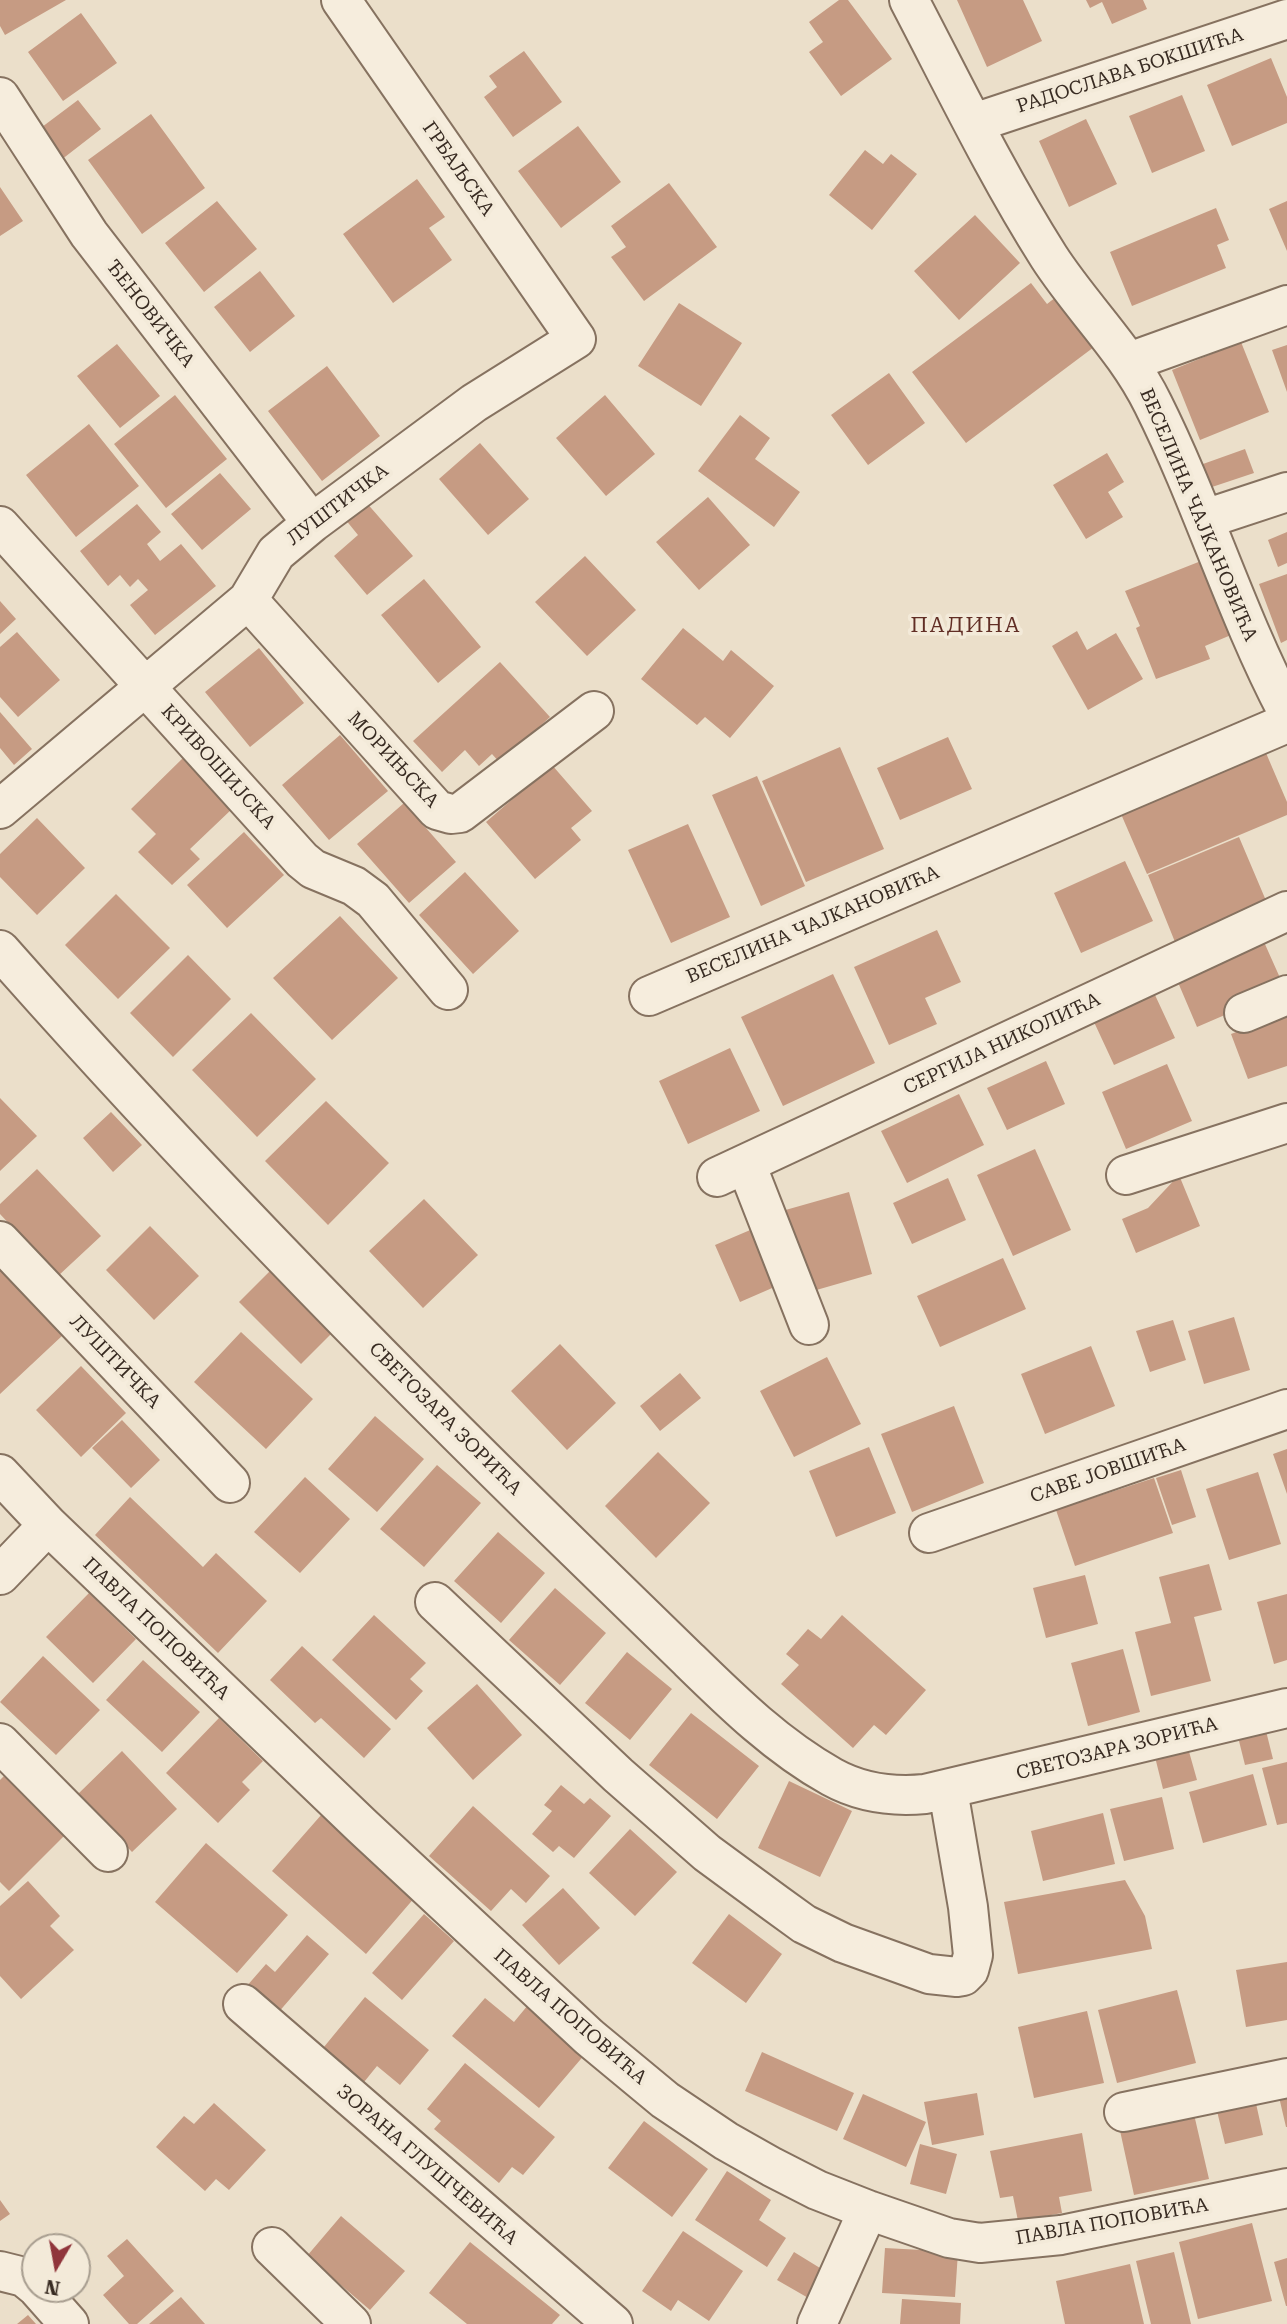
<!DOCTYPE html>
<meta charset="utf-8">
<style>
body{margin:0}
#map{position:relative;width:1287px;height:2324px;overflow:hidden;background:#ebdfca;font-family:"Roboto Serif",serif}
canvas{display:block}
.north{position:absolute;left:21px;top:2233px;width:70px;height:70px;box-sizing:border-box;background:#f3ead9;border:2px solid #a89e90;border-radius:50%;rotate:190deg;font-size:19px;font-weight:700;line-height:28px;text-align:center;color:#382b22}
.north::after{content:'';display:block;margin:auto;width:24px;height:32px;background:#90353b;clip-path:polygon(50% 0,100% 100%,50% 72%,0 100%)}
</style>
<div id="map">
<canvas width="1287" height="2324"></canvas>
<div class="north">N</div>
</div>
<script>
const ctx = document.querySelector('canvas').getContext('2d');
ctx.lineJoin = 'round';
function paint(path, color) {
  ctx.fillStyle = color;
  ctx.fill(path, 'evenodd');
}
function trace(path, color, width, dash) {
  ctx.strokeStyle = color;
  ctx.lineWidth = width;
  ctx.lineCap = dash ? 'butt' : 'round';
  ctx.setLineDash(dash || []);
  ctx.stroke(path);
}
function write(font, color, halo, rows, align = 'center') {
  ctx.font = font + ' "Roboto Serif",serif';
  ctx.lineWidth = 7;
  ctx.setLineDash([]);
  ctx.textBaseline = 'middle';
  ctx.strokeStyle = halo;
  ctx.fillStyle = color;
  for (const [text, x, y, turn = 0] of rows) {
    ctx.save();
    ctx.translate(x, y);
    ctx.rotate((+turn || 0) * Math.PI / 180);
    ctx.textAlign = isNaN(turn) ? turn : align;
    if (halo) ctx.strokeText(text, 0, 0);
    ctx.fillText(text, 0, 0);
    ctx.restore();
  }
}
paint(new Path2D(`
 M0,0H66L5,35L0,26Z
 M839,0H848L892,59L841,96L809,52L823,42L809,22Z
 M957,0H1023L1042,41L987,67Z
 M1086,0H1143L1147,9L1112,24L1102,2L1090,8Z
 M81,13L117,63L63,101L28,52Z
 M524,51L562,102L513,137L484,97L497,87L489,76Z
 M1271,58L1287,97V123L1232,146L1207,85Z
 M1182,95L1205,151L1152,173L1129,116Z
 M78,100L101,129L61,160L38,130Z
 M151,114L205,188L142,234L88,160Z
 M1086,119L1117,184L1069,207L1039,141Z
 M578,126L621,182L561,228L518,171Z
 M865,150L883,164L891,154L917,174L872,230L829,195Z
 M417,179L445,217L429,228L452,260L393,303L343,234Z
 M669,183L717,247L644,301L611,257L626,247L611,226Z
 M0,187L23,221L0,236Z
 M217,201L257,249L204,292L165,243Z
 M1287,201V251L1269,209Z
 M1216,208L1229,240L1217,245L1226,268L1132,306L1110,252Z
 M975,215L1020,263L959,320L914,271Z
 M260,271L295,316L250,352L214,307Z
 M1031,283L1047,304L1060,294L1098,344L966,443L912,372Z
 M679,303L742,343L701,406L638,366Z
 M1241,342L1269,412L1200,440L1172,370Z
 M117,344L160,396L120,428L77,376Z
 M1287,345V392L1272,350Z
 M327,366L380,436L322,481L268,411Z
 M889,373L925,423L868,465L831,415Z
 M175,395L227,459L166,508L114,444Z
 M605,395L655,454L606,496L556,438Z
 M740,415L770,438L755,459L800,492L774,527L698,471Z
 M89,424L139,486L76,537L26,475Z
 M480,443L529,499L488,535L439,479Z
 M1245,449L1254,473L1212,487L1203,464Z
 M1107,453L1124,482L1108,492L1123,517L1086,539L1053,485Z
 M220,473L251,509L202,550L171,514Z
 M708,497L750,545L699,590L656,542Z
 M365,501L413,556L367,595L334,556L358,535L345,519Z
 M137,504L161,532L147,544L160,561L181,544L216,586L155,635L130,605L148,590L138,579L130,587L120,575L108,586L80,551Z
 M1287,532V563L1278,567L1268,540Z
 M585,556L636,610L587,656L535,602Z
 M1201,561L1231,635L1205,646L1210,659L1156,679L1136,628L1140,626L1125,591Z
 M1287,574V640L1281,643L1259,584Z
 M424,579L481,647L438,683L381,615Z
 M0,601L16,619L0,634Z
 M683,628L723,661L731,650L774,686L730,738L705,717L697,725L641,679Z
 M1077,631L1087,650L1116,633L1143,679L1088,710L1052,646Z
 M17,632L60,680L18,717L0,697V647Z
 M259,648L304,703L250,747L205,692Z
 M500,662L550,717L500,763L492,754L479,766L465,750L442,772L413,741Z
 M0,712L32,749L14,765L0,748Z
 M340,735L388,791L329,840L282,785Z
 M948,737L972,789L900,820L877,768Z
 M840,747L884,849L806,882L762,781Z
 M1266,753L1287,802V815L1147,874L1121,814Z
 M183,758L233,808L190,849L200,859L172,885L138,852L156,834L131,809Z
 M552,765L592,811L571,828L581,840L535,879L486,822Z
 M757,776L805,886L761,906L712,795Z
 M404,803L456,862L409,903L357,844Z
 M37,818L85,868L37,915L0,877V854Z
 M688,824L730,917L671,943L628,850Z
 M244,832L284,875L227,928L187,885Z
 M1239,837L1267,903L1175,942L1148,875Z
 M1125,861L1153,921L1081,953L1054,893Z
 M465,872L519,931L473,974L419,915Z
 M116,894L170,948L118,999L65,945Z
 M340,916L398,978L332,1040L273,978Z
 M937,930L961,982L925,998L937,1024L889,1045L854,967Z
 M1264,942L1285,989L1197,1027L1177,980Z
 M188,955L231,999L173,1057L130,1013Z
 M833,974L875,1063L783,1106L741,1017Z
 M1155,995L1175,1038L1114,1065L1094,1022Z
 M1287,1002V1066L1248,1079L1231,1034L1279,1016Z
 M251,1013L316,1079L257,1137L192,1070Z
 M730,1048L760,1111L688,1144L659,1081Z
 M1046,1061L1065,1104L1007,1130L987,1088Z
 M1167,1064L1192,1121L1126,1149L1102,1092Z
 M959,1094L984,1145L907,1183L881,1131Z
 M0,1098L37,1136L0,1171Z
 M326,1101L389,1163L328,1225L265,1161Z
 M111,1112L142,1145L113,1172L83,1138Z
 M1035,1149L1071,1230L1013,1256L977,1175Z
 M37,1169L101,1236L58,1276L0,1214V1204Z
 M1179,1175L1200,1226L1136,1253L1122,1219L1148,1208Z
 M948,1178L966,1220L912,1244L893,1203Z
 M849,1192L872,1274L806,1293L782,1211Z
 M424,1199L478,1255L423,1308L369,1251Z
 M762,1225L786,1282L740,1302L715,1245Z
 M150,1226L199,1276L154,1320L106,1270Z
 M1003,1258L1026,1309L940,1347L917,1296Z
 M273,1268L335,1330L301,1364L239,1302Z
 M0,1269L63,1335L0,1394Z
 M1234,1317L1250,1370L1204,1384L1188,1331Z
 M1173,1320L1186,1360L1150,1372L1136,1331Z
 M241,1332L313,1399L266,1449L194,1382Z
 M560,1344L616,1403L567,1450L511,1391Z
 M1091,1346L1115,1406L1045,1434L1021,1374Z
 M827,1357L861,1424L794,1457L760,1391Z
 M81,1366L126,1413L81,1457L36,1410Z
 M680,1373L701,1398L660,1431L640,1406Z
 M954,1406L984,1483L912,1512L881,1434Z
 M375,1416L424,1459L377,1512L328,1469Z
 M122,1420L160,1460L131,1488L92,1448Z
 M869,1447L896,1513L836,1537L809,1471Z
 M1287,1449V1494L1273,1454Z
 M658,1452L710,1503L656,1558L605,1506Z
 M437,1465L481,1503L424,1567L380,1529Z
 M1181,1470L1196,1517L1172,1525L1156,1478Z
 M1258,1472L1281,1544L1229,1560L1206,1489Z
 M305,1477L350,1519L300,1573L254,1532Z
 M1154,1478L1173,1533L1075,1566L1056,1510Z
 M130,1497L203,1567L216,1553L267,1601L218,1653L95,1535Z
 M498,1532L545,1573L501,1623L454,1581Z
 M1209,1564L1222,1610L1194,1617L1211,1681L1151,1696L1135,1632L1171,1623L1159,1577Z
 M1085,1575L1098,1624L1046,1638L1033,1588Z
 M555,1588L606,1633L560,1685L509,1640Z
 M89,1593L136,1639L93,1683L46,1637Z
 M1287,1594V1660L1274,1664L1257,1602Z
 M374,1615L426,1663L410,1679L423,1691L396,1720L332,1660Z
 M842,1615L926,1690L886,1735L874,1725L853,1748L781,1684L799,1665L786,1654L808,1629L821,1639Z
 M302,1646L391,1729L364,1758L321,1718L315,1723L270,1680Z
 M1123,1649L1140,1712L1088,1726L1071,1663Z
 M627,1652L672,1689L630,1740L585,1703Z
 M43,1656L100,1710L56,1755L0,1702Z
 M143,1660L200,1712L162,1752L106,1700Z
 M477,1684L522,1735L473,1780L427,1728Z
 M691,1713L759,1766L717,1819L649,1765Z
 M219,1718L263,1761L242,1782L250,1790L218,1823L166,1773Z
 M1265,1727L1273,1759L1245,1765L1237,1733Z
 M1188,1748L1197,1780L1163,1789L1155,1757Z
 M122,1751L177,1809L132,1852L77,1795Z
 M1287,1762V1823L1277,1825L1262,1768Z
 M1253,1774L1267,1825L1203,1843L1189,1792Z
 M4,1776L65,1835L9,1891L0,1882V1780Z
 M789,1781L852,1811L820,1877L758,1848Z
 M561,1785L584,1804L590,1798L611,1816L574,1858L559,1846L553,1852L532,1834L552,1811L544,1805Z
 M1162,1797L1174,1849L1124,1861L1110,1809Z
 M473,1806L550,1876L526,1903L511,1889L491,1911L429,1856Z
 M1103,1813L1115,1864L1043,1881L1031,1831Z
 M322,1814L416,1896L366,1954L272,1871Z
 M630,1829L677,1872L635,1916L589,1873Z
 M206,1843L288,1915L237,1973L155,1902Z
 M1125,1880L1145,1916L1152,1949L1018,1974L1004,1902Z
 M28,1881L60,1916L50,1926L74,1950L21,1999L0,1976V1906Z
 M563,1888L600,1928L559,1965L522,1925Z
 M424,1914L454,1941L402,2000L372,1973Z
 M729,1914L782,1954L746,2003L692,1963Z
 M307,1935L329,1954L277,2014L246,1987L266,1964L275,1972Z
 M1287,1962V2020L1246,2027L1236,1970Z
 M1177,1990L1196,2063L1117,2083L1098,2010Z
 M365,1997L429,2050L400,2085L377,2066L360,2087L319,2053Z
 M485,1998L514,2022L528,2005L586,2053L539,2108L452,2036Z
 M1087,2011L1104,2083L1034,2098L1018,2027Z
 M762,2052L854,2093L837,2131L745,2091Z
 M465,2063L555,2137L523,2175L512,2167L499,2183L434,2129L441,2121L427,2109Z
 M977,2093L984,2135L932,2145L924,2102Z
 M863,2094L926,2122L906,2167L843,2139Z
 M1287,2095V2127H1286L1279,2097Z
 M1255,2099L1263,2135L1225,2144L1216,2107Z
 M214,2103L266,2150L229,2190L216,2179L205,2191L156,2147L184,2116L194,2124Z
 M1193,2110L1209,2179L1134,2195L1119,2126Z
 M644,2121L708,2169L672,2217L608,2168Z
 M1082,2133L1092,2191L1059,2197L1062,2213L1018,2221L1013,2196L1000,2198L990,2151Z
 M920,2144L957,2154L946,2194L910,2184Z
 M727,2171L771,2200L759,2220L786,2238L767,2267L695,2220Z
 M0,2200L10,2214L0,2221Z
 M341,2216L405,2271L370,2310L307,2256Z
 M1252,2223L1272,2301L1198,2319L1179,2242Z
 M683,2231L743,2271L709,2321L678,2300L671,2311L642,2291Z
 M127,2239L174,2291L137,2324H129L103,2295L124,2276L107,2256Z
 M470,2242L560,2315L552,2324H467L429,2293Z
 M885,2248L958,2252L955,2297L882,2293Z
 M794,2252L833,2276L817,2303L777,2280Z
 M1174,2252L1191,2324H1151L1136,2261Z
 M1287,2258V2306H1286L1274,2262Z
 M1130,2264L1144,2324H1065L1056,2281Z
 M181,2297L205,2324H149Z
 M902,2299L961,2303L960,2324H900Z
 M28,2315L36,2324H17Z`), '#c69b83');
const minor = new Path2D(`
 M909,0C954,86 997,175 1049,257C1082,308 1126,349 1153,404C1203,504 1235,612 1287,711
 M0,97L89,234L312,523
 M974,123L1287,19
 M1129,362L1287,305
 M1205,519L1287,492
 M0,526L302,860L313,869L354,886L373,900L448,990
 M248,600L437,810L451,814L460,813L594,711
 M0,809L248,600L276,553L312,523L474,403L576,339L341,0
 M0,950C183,1157 377,1356 575,1549C613,1586 651,1623 689,1660C733,1703 778,1747 832,1777C861,1793 893,1797 925,1794L1287,1708
 M649,996L1287,723
 M1244,1013L1287,995
 M746,1164L809,1325
 M1126,1175L1287,1123
 M717,1177L1287,911
 M0,1241L230,1483
 M0,1474L48,1525L362,1826L589,2037L665,2100L726,2141L772,2167L817,2190L868,2210L949,2238L980,2243L1061,2235L1287,2188
 M929,1533L1287,1409
 M0,1575L48,1525
 M435,1602L618,1775L707,1853L775,1903L804,1924L843,1943L929,1974L957,1977L963,1976L969,1970L973,1955L968,1907L948,1790
 M0,1743L108,1852
 M243,2004L613,2324
 M1124,2112L1287,2078
 M272,2247L351,2324
 M0,2271L24,2277L35,2286
 M38,2289L69,2324
 M817,2324L868,2210`);
trace(minor, '#867260', 42);
trace(minor, '#f6eddd', 38);
write('19px', '#382b22', '#f3ead9', [
 ["РАДОСЛАВА БОКШИЋА",1130,71,-18],
 ["ГРБАЉСКА",458,169,55],
 ["ЂЕНОВИЧКА",150,314,52],
 ["ЛУШТИЧКА",338,505,-37],
 ["ВЕСЕЛИНА ЧАЈКАНОВИЋА",1198,515,67],
 ["МОРИЊСКА",393,760,47],
 ["КРИВОШИЈСКА",218,767,48],
 ["ВЕСЕЛИНА ЧАЈКАНОВИЋА",813,925,-23],
 ["СЕРГИЈА НИКОЛИЋА",1002,1044,-25],
 ["ЛУШТИЧКА",115,1362,46],
 ["СВЕТОЗАРА ЗОРИЋА",445,1419,45],
 ["САВЕ ЈОВШИЋА",1108,1471,-19],
 ["ПАВЛА ПОПОВИЋА",156,1629,44],
 ["СВЕТОЗАРА ЗОРИЋА",1117,1749,-14],
 ["ПАВЛА ПОПОВИЋА",570,2017,41],
 ["ЗОРАНА ГЛУШЧЕВИЋА",427,2165,41],
 ["ПАВЛА ПОПОВИЋА",1112,2222,-10]
]);
ctx.letterSpacing = '2px';
write('21px', '#612e25', '#f3ead9', [
 ["ПАДИНА",966,626]
]);
ctx.letterSpacing = '0px';
</script>
